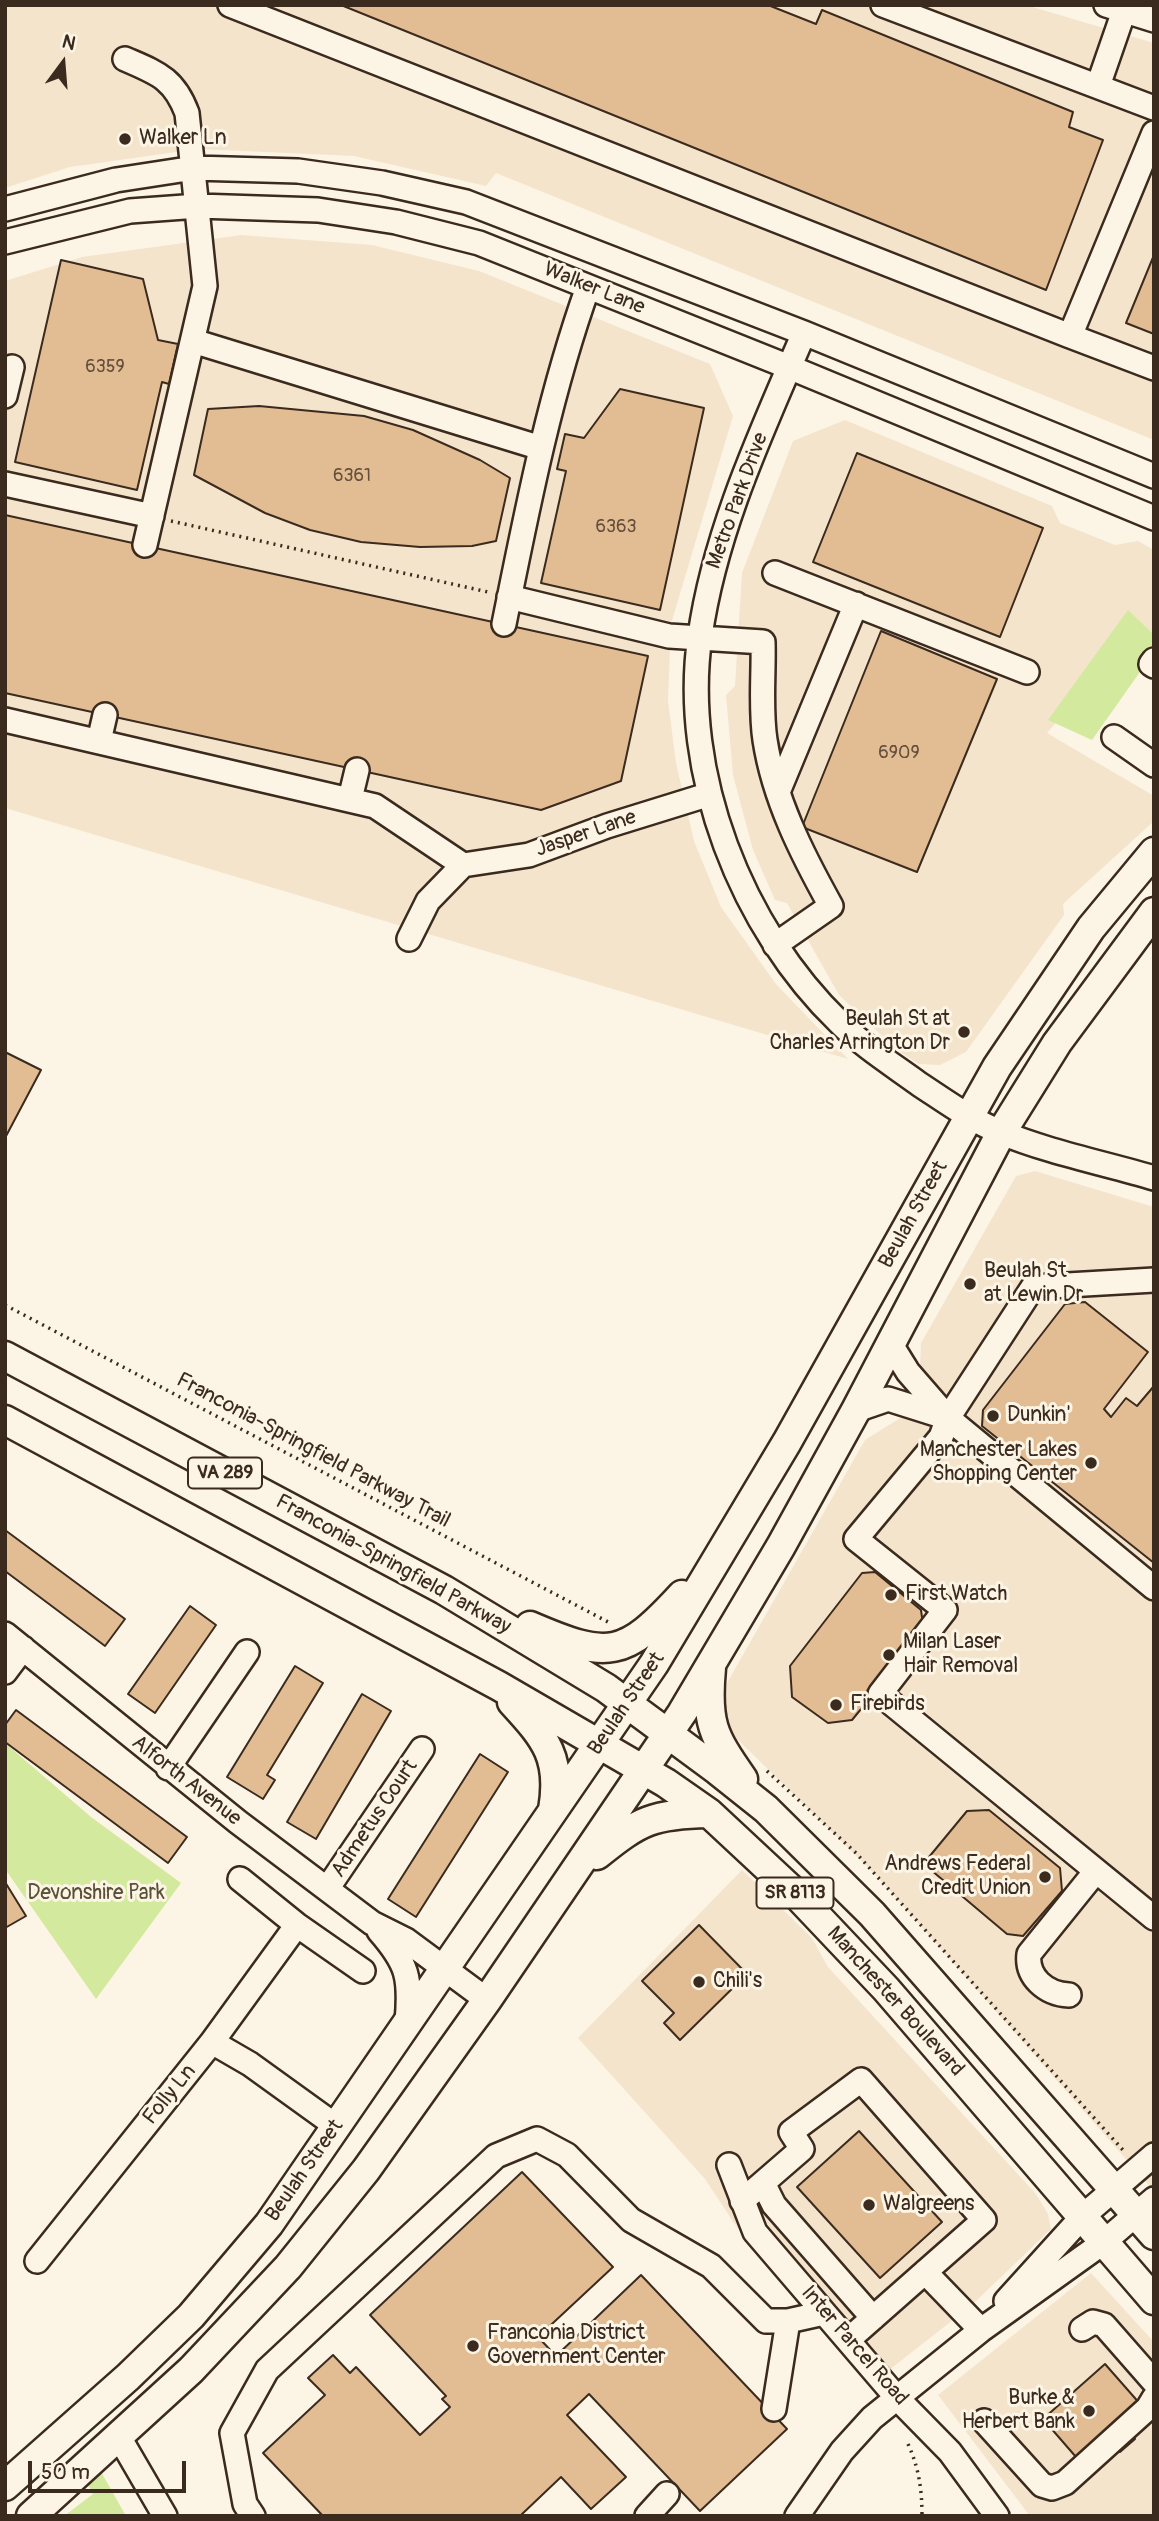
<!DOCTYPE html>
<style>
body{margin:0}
#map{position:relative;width:1159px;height:2521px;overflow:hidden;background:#fcf5e5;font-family:Pangolin,sans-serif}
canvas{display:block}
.frame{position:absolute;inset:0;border:7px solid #3b2a1e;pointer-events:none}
.north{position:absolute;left:28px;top:28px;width:70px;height:70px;-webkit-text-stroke:5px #fcf5e5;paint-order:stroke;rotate:16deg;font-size:19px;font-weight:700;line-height:28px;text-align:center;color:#3b2a1e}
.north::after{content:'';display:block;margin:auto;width:24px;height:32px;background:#3b2a1e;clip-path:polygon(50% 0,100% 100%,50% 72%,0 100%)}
.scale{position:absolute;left:28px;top:2461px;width:158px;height:32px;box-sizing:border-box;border:4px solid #3b2a1e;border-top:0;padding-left:9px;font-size:21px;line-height:24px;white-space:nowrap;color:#3b2a1e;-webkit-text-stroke:5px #fcf5e5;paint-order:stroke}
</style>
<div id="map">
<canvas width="1159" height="2521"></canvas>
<div class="frame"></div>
<div class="north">N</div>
<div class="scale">50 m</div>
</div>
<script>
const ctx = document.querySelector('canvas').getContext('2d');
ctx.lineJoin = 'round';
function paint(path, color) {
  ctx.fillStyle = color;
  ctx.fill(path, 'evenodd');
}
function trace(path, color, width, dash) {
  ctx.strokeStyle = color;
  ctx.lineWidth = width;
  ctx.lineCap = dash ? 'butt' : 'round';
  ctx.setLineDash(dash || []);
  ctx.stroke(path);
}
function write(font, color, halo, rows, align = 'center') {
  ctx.font = font + ' Pangolin,sans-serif';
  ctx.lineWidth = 6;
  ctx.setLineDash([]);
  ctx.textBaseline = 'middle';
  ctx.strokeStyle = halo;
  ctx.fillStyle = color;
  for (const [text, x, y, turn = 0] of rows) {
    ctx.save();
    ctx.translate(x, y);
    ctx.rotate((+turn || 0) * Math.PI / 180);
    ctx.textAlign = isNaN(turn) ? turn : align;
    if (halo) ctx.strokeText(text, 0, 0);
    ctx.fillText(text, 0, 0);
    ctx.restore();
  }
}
paint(new Path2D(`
 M5,5H1026L1154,43V440L496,173L486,186L354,156L198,149L70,167L5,188Z
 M241,235L372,245L479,271L710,364L733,416L671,624L668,701L676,763L694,841L721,907L776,984L848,1059L5,808V281L82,257Z
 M845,420L1052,506L1060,523L1115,545L1138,541L1154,550V641L1135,631L1047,733L1154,796V821L1063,904L1064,915L966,1052L940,1065L919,1064L897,1050L839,995L787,903L775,900L753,850L733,775L726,695L735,686L742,573L793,441Z
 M1035,1171L1154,1207V2191L877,1876L733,1735L724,1713L727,1683L865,1440L905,1415L920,1367L921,1343L1016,1176Z
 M742,1870L812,1938L828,1967L1036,2194L1048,2214L1051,2229L972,2305L870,2385L734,2223L705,2179L578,2038Z
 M1091,2273L1154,2342V2516H1030L938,2395Z`), '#f4e4cc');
paint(new Path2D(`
 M1128,610L1154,635V652L1092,740L1048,720Z
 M5,1743L91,1817L181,1883L96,1999L5,1869Z
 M96,2463L126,2516H64L93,2494L82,2473Z`), '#d2e99e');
const building = new Path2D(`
 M341,5H768L816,24L822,10L1073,112L1069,127L1103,140L1046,290Z
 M1154,255V334L1126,323Z
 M61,260L143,279L158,340L178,344L169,384L162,382L137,490L15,462Z
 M620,389L704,408L660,610L541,583L566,471L557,469L565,434L584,438Z
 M259,406L364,416L413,430L480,460L510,478L496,541L472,546L420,547L361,542L310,530L265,513L194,475L208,409Z
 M857,453L1043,528L1000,637L813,562Z
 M5,515L648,656L621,781L541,810L5,693Z
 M881,631L997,679L917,872L802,827Z
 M5,1052L41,1070L5,1138Z
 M1085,1302L1148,1352L1104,1409L1111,1417L1126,1398L1137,1406L1154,1386V1563L982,1426L983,1410L1065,1304Z
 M5,1530L125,1619L105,1646L5,1571Z
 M875,1572L921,1610L924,1632L852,1720L828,1723L792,1697L790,1666L862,1573Z
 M190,1606L216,1625L155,1713L128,1694Z
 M295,1666L323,1683L267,1775L275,1780L263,1799L227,1777Z
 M362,1694L391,1711L316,1839L287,1822Z
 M16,1710L187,1837L168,1863L5,1742V1725Z
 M480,1754L508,1772L416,1917L388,1899Z
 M989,1810L1060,1868L1062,1891L1023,1936L1007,1934L931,1870L929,1857L967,1811Z
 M5,1882L26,1916L5,1928Z
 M699,1925L747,1974L680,2040L664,2023L674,2013L642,1981Z
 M859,2131L942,2222L880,2278L797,2187Z
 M522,2172L613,2267L538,2337L556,2356L641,2275L787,2429L700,2511L589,2394L567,2415L626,2477L591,2509L561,2477L520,2516H323L263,2453L325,2395L308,2378L333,2355L350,2373L356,2367L420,2435L450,2407L442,2399L446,2396L370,2315Z
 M1105,2364L1141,2405L1121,2423L1135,2439L1120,2452L1103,2433L1076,2457L1043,2419Z`);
paint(building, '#e2bd93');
trace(building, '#3b2a1e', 2);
const minor = new Path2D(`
 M230,5L1070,336L1154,133
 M883,5L1154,108
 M1106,5L1154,20
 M125,59C157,73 174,78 187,113L205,286L145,545
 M1098,86L1124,11
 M5,209L116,180L194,168L298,171L382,183L466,202L804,333L1154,476
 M5,242L130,211L198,206L318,210L396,222L479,243L789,367L1154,518
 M804,333C762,431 715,530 700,636C680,773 742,929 840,1023C863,1046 893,1065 919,1084C945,1101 971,1120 1000,1132C1048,1152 1103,1163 1154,1178
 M1070,336L1154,368
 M193,341L541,448
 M5,396L12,367
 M5,484L152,516
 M775,573L1027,672
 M509,597L669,636L763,642C764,673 760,708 765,740C774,799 802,854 831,906L775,945
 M504,624C527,510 549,396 588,287
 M1154,660L1151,664L1154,666
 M5,720L375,806L463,865
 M1114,737L1154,765
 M99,741L105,715
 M778,792L856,604
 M350,799L357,770
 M463,865L529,855L607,826L707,795
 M409,939L428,901L463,865
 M1154,1280L1033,1287L948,1418L941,1437L856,1539L945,1610L880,1694L1154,1918
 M890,1343L908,1372L948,1418L1154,1588
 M856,1410L888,1399L945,1417
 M5,1634L238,1822L372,1923L406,1940L487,2000
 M5,1672L23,1648
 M168,1768L247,1652
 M240,1879L297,1925L363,1971
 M327,1889L422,1749
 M379,1931C408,1964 411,1978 407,2022
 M1069,1995C1046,1994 1026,1977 1029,1954L1096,1871
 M212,2042L250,2064L336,2126
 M729,2165L755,2232L898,2399L950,2452L997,2516
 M763,2183L774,2205L873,2318
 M742,2201L802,2149L791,2132L861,2080L984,2220L848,2340
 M37,2261L212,2042L297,1925
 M925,2272L981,2330
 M1006,2301L1083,2216L1154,2155
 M1082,2329L1093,2322L1104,2325L1154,2382
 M774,2409L788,2321L824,2313
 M984,2421L1042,2485L1052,2488L1065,2483L1148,2408L1154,2398
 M119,2437L165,2516
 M253,2516L245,2504L232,2433L267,2370L496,2156L537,2139L567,2155L631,2220L711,2266L766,2321H788
 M647,2516L667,2494
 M797,2516L842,2451L872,2418L981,2330L1104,2242L1154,2199`);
const major = new Path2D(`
 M5,1356L444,1590L606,1688L717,1770L766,1809L872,1914L1154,2235
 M5,1420L499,1686L666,1783L709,1813L797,1895L886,1989L1154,2300
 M530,1626C609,1660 624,1658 682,1595
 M711,1668C706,1722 712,1735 743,1779
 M512,1702C546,1739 562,1758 553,1810
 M597,1855C640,1820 653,1814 709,1813
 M5,2486L128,2377L191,2316L269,2224L654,1664L787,1442L997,1067L1091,928L1154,852
 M31,2516L191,2370L288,2267L366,2170L487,2000L682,1713L781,1546L856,1410L1001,1133L1057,1043L1154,912`);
trace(minor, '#3b2a1e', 28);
trace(major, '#3b2a1e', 33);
trace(new Path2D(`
 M171,521L488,592
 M5,1305L610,1623
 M767,1771L856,1853L1123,2150
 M908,2444C919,2468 922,2490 922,2516`), '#3b2a1e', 3.5, [2, 5]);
trace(minor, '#fcf5e5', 23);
trace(major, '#fcf5e5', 28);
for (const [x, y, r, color] of [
 [125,139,7,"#3b2a1e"],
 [964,1032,7,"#3b2a1e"],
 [970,1284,7,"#3b2a1e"],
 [993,1416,7,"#3b2a1e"],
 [1091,1463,7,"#3b2a1e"],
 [891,1595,7,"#3b2a1e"],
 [889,1655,7,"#3b2a1e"],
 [836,1705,7,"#3b2a1e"],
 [1045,1877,7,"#3b2a1e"],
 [699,1982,7,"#3b2a1e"],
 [869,2205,7,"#3b2a1e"],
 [473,2346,7,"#3b2a1e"],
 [1089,2411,7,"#3b2a1e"]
]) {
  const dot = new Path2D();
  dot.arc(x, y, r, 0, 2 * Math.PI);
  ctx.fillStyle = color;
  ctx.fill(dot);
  trace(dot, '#fcf5e5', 2.5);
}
write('18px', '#654f3b', null, [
 ["6359",105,367],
 ["6361",352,476],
 ["6363",616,527],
 ["6909",899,753]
]);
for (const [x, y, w] of [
 [225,1473,74],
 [795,1893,77]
]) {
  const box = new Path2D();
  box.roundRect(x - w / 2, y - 15.5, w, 31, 5);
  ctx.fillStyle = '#fcf5e5';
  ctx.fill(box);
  trace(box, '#3b2a1e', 2);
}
write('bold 19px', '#3b2a1e', null, [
 ["VA 289",225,1473],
 ["SR 8113",795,1893]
]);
write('21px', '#3b2a1e', '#fcf5e5', [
 ["Walker Ln",139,139],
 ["Beulah St at",950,1020,"right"],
 ["Charles Arrington Dr",950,1044,"right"],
 ["Beulah St",984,1272],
 ["at Lewin Dr",984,1296],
 ["Dunkin'",1007,1416],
 ["Manchester Lakes",1077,1451,"right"],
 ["Shopping Center",1077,1475,"right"],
 ["First Watch",905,1595],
 ["Milan Laser",903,1643],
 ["Hair Removal",903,1667],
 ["Firebirds",850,1705],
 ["Andrews Federal",1031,1865,"right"],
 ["Credit Union",1031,1889,"right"],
 ["Chili's",713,1982],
 ["Walgreens",883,2205],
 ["Franconia District",487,2334],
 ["Government Center",487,2358],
 ["Burke &",1075,2399,"right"],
 ["Herbert Bank",1075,2423,"right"]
], 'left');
write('21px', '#3b2a1e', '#fcf5e5', [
 ["Walker Lane",594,289,22],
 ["Metro Park Drive",738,501,-70],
 ["Jasper Lane",586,834,-19],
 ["Beulah Street",914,1215,-61],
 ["Franconia-Springfield Parkway Trail",313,1451,28],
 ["Franconia-Springfield Parkway",393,1565,29],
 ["Beulah Street",627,1704,-56],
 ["Alforth Avenue",186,1781,38],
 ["Admetus Court",375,1819,-56],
 ["Manchester Boulevard",895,2002,48],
 ["Folly Ln",170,2095,-51],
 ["Beulah Street",305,2171,-55],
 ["Inter Parcel Road",854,2346,49]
]);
write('21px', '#595038', '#fcf5e5', [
 ["Devonshire Park",96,1894]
]);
</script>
